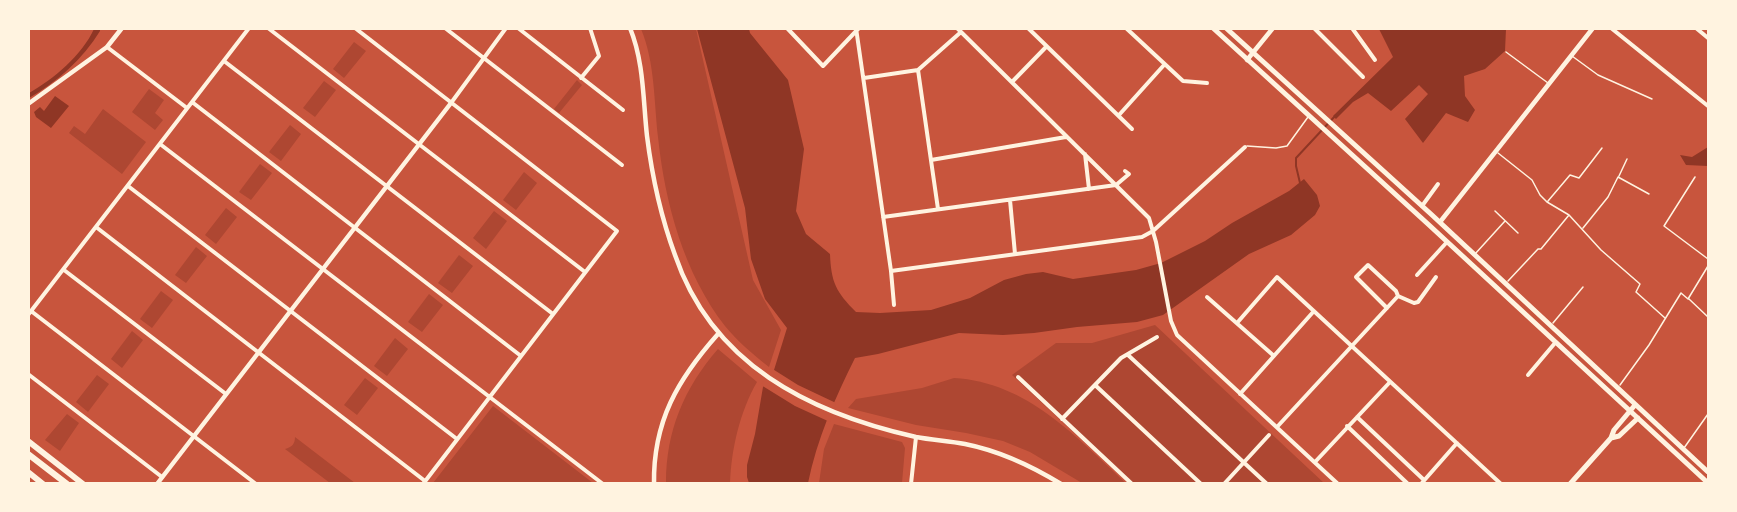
<!DOCTYPE html>
<style>
body{margin:0}
#map{position:relative;width:1737px;height:512px;overflow:hidden;background:#c8553d;font-family:Helvetica,sans-serif}
canvas{display:block}
.frame{position:absolute;inset:0;border:30px solid #fff3e0;pointer-events:none}
</style>
<div id="map">
<canvas width="1737" height="512"></canvas>
<div class="frame"></div>
</div>
<script>
const ctx = document.querySelector('canvas').getContext('2d');
ctx.lineJoin = 'round';
function paint(path, color) {
  ctx.fillStyle = color;
  ctx.fill(path, 'evenodd');
}
function trace(path, color, width, dash) {
  ctx.strokeStyle = color;
  ctx.lineWidth = width;
  ctx.lineCap = dash ? 'butt' : 'round';
  ctx.setLineDash(dash || []);
  ctx.stroke(path);
}
paint(new Path2D(`
 M641,29H696L753,280L781,330L769,367C754,355 737,341 725,326C684,273 665,204 658,137C654,102 655,62 641,29Z
 M354,42L366,51L344,78L333,69Z
 M577,80L582,85L559,113L554,109Z
 M324,81L336,90L315,117L303,108Z
 M149,89L164,100L155,113L163,120L155,130L132,112Z
 M103,109L146,142L122,174L69,133L74,126L85,134Z
 M290,125L301,134L281,161L269,152Z
 M260,164L272,173L251,200L239,192Z
 M524,172L537,183L516,210L503,200Z
 M226,208L237,217L216,244L205,235Z
 M494,211L507,221L486,249L473,238Z
 M196,247L207,256L186,283L175,275Z
 M459,255L473,266L452,293L438,283Z
 M161,291L173,300L152,328L140,319Z
 M429,294L443,305L422,332L408,322Z
 M1155,325L1324,483H1128L1012,375L1056,343H1092Z
 M132,331L143,340L122,368L111,359Z
 M395,338L408,349L387,376L374,366Z
 M718,349L757,382C740,411 731,450 730,483H666C666,431 684,388 718,349Z
 M97,375L109,384L88,412L76,402Z
 M365,378L378,388L357,415L344,405Z
 M954,378C1027,382 1076,437 1126,483H1082L1030,452L1003,441L966,433L916,425L848,408L856,399L922,388Z
 M493,406L593,483H433Z
 M67,414L79,423L60,451L45,440Z
 M834,424L902,442L905,448L902,483H819L824,449Z
 M295,437L355,483H330L285,449C292,447 295,444 295,437Z`), '#ae4732');
paint(new Path2D(`
 M94,29H100V31C83,59 57,82 29,98V93C54,79 82,55 94,29Z
 M697,29H749L750,33L788,80L804,149L796,211L806,234L830,254C831,282 836,292 856,312L880,313L931,310L970,298L1004,280L1026,274L1043,272L1073,279L1136,270L1161,263L1205,241L1232,223L1289,191L1304,179L1317,195L1320,206L1315,215L1291,235L1249,254L1163,315L1137,322L1077,327L1034,333L1003,335L959,333L878,354L855,358C835,398 817,439 808,483H749L747,477V465L755,434L763,387L774,370L787,328L765,299L751,259L745,208Z
 M1379,29H1506L1505,51L1485,69L1464,76L1465,96L1475,110L1468,122L1446,113L1423,143L1405,119L1428,94L1419,85L1391,111L1368,93L1353,102L1336,119L1333,116L1393,57Z
 M55,96L69,106L51,128L36,117L34,112L40,107L44,111Z
 M1708,147V166L1686,165L1680,155L1692,157Z`), '#8f3625');
paint(new Path2D(`
 M771,368L798,385L836,403L830,422L795,406L761,385Z`), '#c8553d');
trace(new Path2D(`
 M1300,183L1296,166V158L1336,115`), '#8f3625', 2);
trace(new Path2D(`
 M1506,52L1548,83
 M1572,56L1598,75L1652,99
 M1247,146L1276,148L1287,146L1308,117
 M1498,153L1532,180L1540,195L1547,202L1569,215L1601,250L1640,284L1636,292L1665,318
 M1619,176L1627,159
 M1695,177L1664,226L1708,259
 M1548,201L1570,175L1579,178L1602,148
 M1495,211L1518,233
 M1583,228L1608,197L1618,177L1649,194
 M1475,254L1505,221
 M1508,281L1538,249H1541L1569,215
 M1689,299L1708,317
 M1553,323L1583,287
 M1620,385L1649,345L1681,293L1688,299L1708,266
 M1684,448L1708,414`), '#fff3e0', 1.5);
trace(new Path2D(`
 M268,28L585,272
 M355,28L617,231L423,484
 M445,28L622,165
 M518,28L623,110
 M787,28L823,66L859,28
 M856,28L891,271L894,305
 M957,28L1149,218L1156,242L1171,321L1177,335L1338,484
 M1028,28L1132,129
 M1126,28L1183,81L1207,83
 M1314,28L1363,77
 M1352,28L1375,60
 M1611,28L1708,106
 M1696,28L1708,38
 M107,47L187,108
 M224,61L553,314
 M918,70L938,209
 M581,78L599,56L590,28
 M864,78L918,70L961,32
 M1012,82L1046,47
 M192,102L521,356
 M451,103L506,28
 M1119,115L1164,65
 M160,144L603,484
 M1085,154L1089,189
 M931,160L1066,137
 M128,186L457,439
 M1010,200L1015,254
 M1422,206L1438,184
 M883,217L1116,185L1129,174L1125,171
 M96,227L425,481
 M64,270L226,394
 M891,271L1142,237L1153,231L1245,147
 M1417,275L1447,242
 M1398,296L1414,303L1418,302L1436,277
 M1207,297L1274,356
 M31,311L256,484
 M28,315L249,28
 M1237,323L1277,277L1501,484
 M1128,355L1267,484
 M28,374L162,477
 M1528,375L1555,343
 M1018,377L1132,484
 M1095,385L1201,484
 M1240,394L1314,311
 M1357,417L1424,480
 M1062,419L1121,358L1157,337
 M1347,426L1408,484
 M1277,427L1398,296L1396,291L1368,265L1356,277L1387,308
 M1315,462L1390,382
 M911,484L916,437
 M1224,484L1269,435
 M1421,484L1457,443`), '#fff3e0', 4);
trace(new Path2D(`
 M630,28C644,62 643,100 647,136C652,176 661,217 675,255C712,364 809,413 916,437C932,440 949,441 965,444C1000,451 1030,465 1061,484
 M1247,60L1273,28
 M28,104L107,47L122,28
 M1440,222L1593,28
 M157,484L451,103
 M654,484C653,421 678,379 718,334`), '#fff3e0', 4.5);
trace(new Path2D(`
 M1213,28L1429,225L1708,483
 M1226,28L1432,215L1708,472
 M1611,438L1619,436L1638,418
 M1570,484L1611,438L1614,430L1635,405`), '#fff3e0', 5);
trace(new Path2D(`
 M28,441L83,484`), '#fff3e0', 6);
trace(new Path2D(`
 M28,454L67,484
 M28,472L43,484`), '#fff3e0', 6);
</script>
